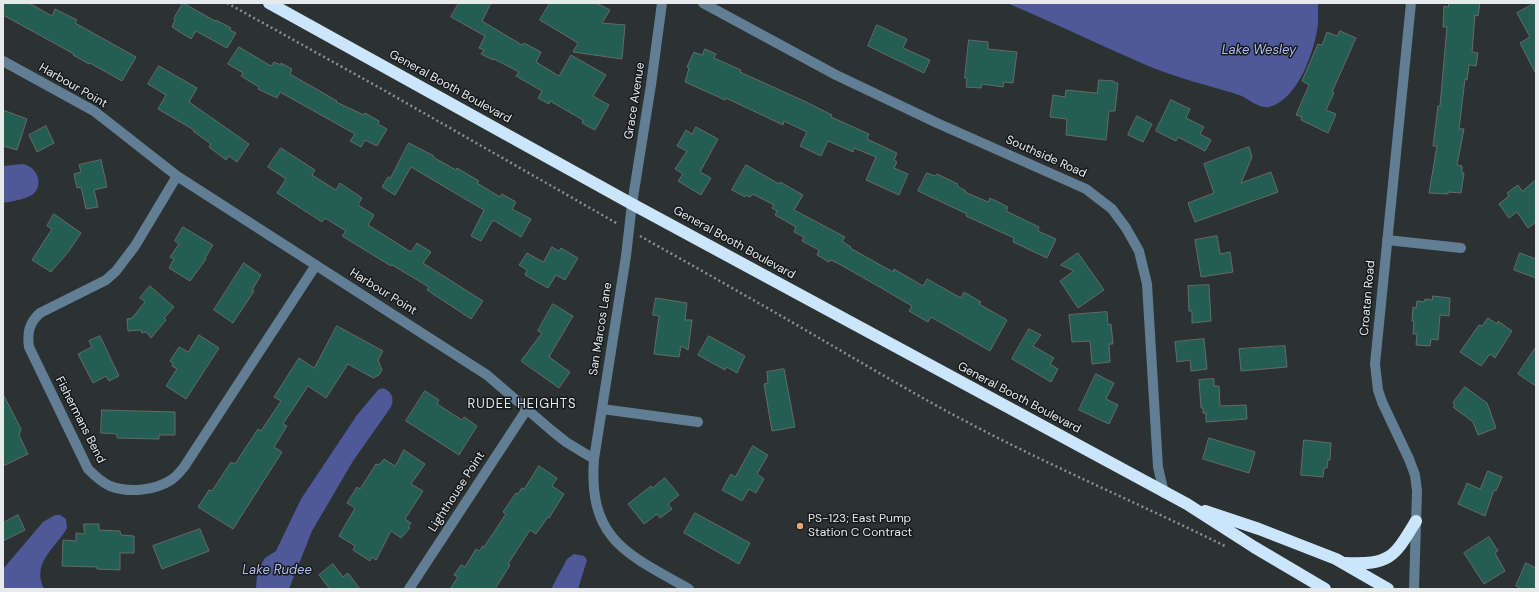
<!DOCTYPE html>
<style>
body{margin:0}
#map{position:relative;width:1539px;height:592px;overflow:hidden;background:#2c3132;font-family:"DM Sans",sans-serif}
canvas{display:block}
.frame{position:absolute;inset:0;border:4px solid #e6eaeb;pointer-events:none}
</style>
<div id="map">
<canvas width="1539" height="592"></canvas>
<div class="frame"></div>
</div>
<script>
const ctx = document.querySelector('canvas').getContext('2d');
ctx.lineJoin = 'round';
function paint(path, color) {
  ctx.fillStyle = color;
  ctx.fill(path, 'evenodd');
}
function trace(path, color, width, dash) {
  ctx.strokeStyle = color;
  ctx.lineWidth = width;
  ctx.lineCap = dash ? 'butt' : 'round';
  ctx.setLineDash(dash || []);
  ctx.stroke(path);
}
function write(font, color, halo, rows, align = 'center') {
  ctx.font = font + ' "DM Sans",sans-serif';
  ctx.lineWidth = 3;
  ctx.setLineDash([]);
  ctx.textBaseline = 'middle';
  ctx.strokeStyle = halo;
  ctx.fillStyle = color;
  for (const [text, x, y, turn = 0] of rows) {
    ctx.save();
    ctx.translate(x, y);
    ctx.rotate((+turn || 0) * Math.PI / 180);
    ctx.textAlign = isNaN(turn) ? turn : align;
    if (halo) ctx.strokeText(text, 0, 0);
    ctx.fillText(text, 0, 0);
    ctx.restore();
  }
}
paint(new Path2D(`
 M1007,3H1318C1318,10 1318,17 1318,24C1315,50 1298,100 1269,107C1258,109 1248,98 1239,95C1208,85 1176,78 1146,65C1100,45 1054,23 1007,3Z
 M22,164C39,166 45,189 30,196C22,200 12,201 3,203V166Z
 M383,388C391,391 395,398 391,407L353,461L312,531L289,589H256L257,574L262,563L265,558L276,551L301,499L357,415L378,390Z
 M55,515H60L66,519L67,528C56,548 31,562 44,589H3V569L43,522Z
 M574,554L584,556L587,560L578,589H551L567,559Z`), '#4f599a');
const building = new Path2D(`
 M3,3H29L52,16L55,9L77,20L75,23L136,57L122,81L90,63L89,64L73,55L74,54L3,15Z
 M183,3L215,21L216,20L231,28L230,30L236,33L227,48L196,31L191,39L172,27L175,20L174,19Z
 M459,3H491L482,21L522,45L524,43L541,52L536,62L559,76L571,55L606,75L593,96L609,105L595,130L582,123L583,120L550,101L549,104L538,98L542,91L516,76L519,72L494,59L493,60L481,54L484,50L479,48L485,36L451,17Z
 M550,3H596L610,10L602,23L625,25L622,59L573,52L578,43L540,20Z
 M1449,3H1480L1478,16L1475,15L1472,52L1478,53L1476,66L1469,65L1467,80L1465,79L1459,129H1464L1457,165L1462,166V173H1464L1461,193L1448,192V194L1429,193L1437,146H1433L1438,106H1440L1447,27H1443L1444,6L1448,7Z
 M1535,3H1536V74L1520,43L1530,37L1517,13Z
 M877,25L907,39L903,48L930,60L924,73L868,46Z
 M1340,31L1356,38L1332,92L1334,93L1326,110L1336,114L1328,133L1301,120L1302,117L1296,115L1309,85L1302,81L1318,44L1322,45L1327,32L1337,36Z
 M969,40L988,42V49L1017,52L1013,83L1004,82L1003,87L982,84L981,88L966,87L967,78H965Z
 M239,47L271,66L274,62L281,65V63L292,69L290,74L337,101L336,102L364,115L365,113L379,121L378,124L387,129L377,146L365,140L361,147L350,141L355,134L280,92L277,98L258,89L259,87L241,76L243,73L228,64Z
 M705,49L716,54L714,58L741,70L740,72L804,101L832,115L831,117L869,134L867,139L897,153L894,160L897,162L894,168L908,174L899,195L866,180L876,157L854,148L853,152L828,141L821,156L800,146L807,132L784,121L783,125L726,98L725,100L685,82L689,68L687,67L694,52L702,55Z
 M159,66L197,88L189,102L249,144L237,162L229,156L226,160L209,147L211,144L193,131L194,130L158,109L166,95L148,84Z
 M1099,80L1114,81V83H1118L1115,111H1109L1106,140L1066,135L1067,119L1050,117L1053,95L1065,97L1066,90L1097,93Z
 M1171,100L1190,109L1186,118L1204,127L1200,134L1211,140L1205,151L1178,137L1176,141L1156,131Z
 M3,110L27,119L17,150L3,146Z
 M1137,116L1152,124L1143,142L1128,135Z
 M46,126L54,143L37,152L29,135Z
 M696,127L718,139L700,172L711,178L701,195L678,181L683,174L675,169L687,151L677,146L686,130L692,134Z
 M409,143L434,156L433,157L456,170L457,168L479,181L477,183L500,197L502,194L516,202L512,209L531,219L521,237L493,220L481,241L471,236L484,210L411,167L395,195L382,187L388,177L390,178Z
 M1249,147L1252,157L1241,183L1271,172L1278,192L1195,222L1188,203L1214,193L1204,164Z
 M281,148L315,170L312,175L336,190L340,183L362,198L358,205L374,215L368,225L411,252L417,243L431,252L423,263L483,301L471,319L427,290L429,287L392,265L391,266L342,236L346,231L325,218L322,222L277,193L286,179L268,167Z
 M101,160L107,187L94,190L98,207L86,209L81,187L77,188L74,174L81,172L79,165Z
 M746,165L779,184L780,182L803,195L794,210L845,237L842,241L851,247L850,248L893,272L894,269L923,286L927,279L961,298L964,292L981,302L979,304L1007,320L990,351L931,317L928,322L909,311L912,306L883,289L841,265L831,260L829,262L817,255L819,250L802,241L804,237L794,232L796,227L775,215L777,211L772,208L774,205L753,194L750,197L746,195L745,197L732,190Z
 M927,173L935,176L937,174L958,184L957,186L966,191L965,192L988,202L990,198L1008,207L1006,211L1039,227L1038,231L1056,239L1047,258L1013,242L1014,238L966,216L967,214L918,191Z
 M1536,180V222L1528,228L1517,212L1509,218L1499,204L1509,196L1507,193L1518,185L1522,191Z
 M54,214L81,233L69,251L51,272L32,260L52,229L47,226Z
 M183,227L213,245L205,258L206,259L190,281L169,268L174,259L170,257L179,244L175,241Z
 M1217,236L1220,254L1230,252L1233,272L1201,277L1195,240Z
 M552,247L559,251L561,248L578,258L565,280L556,275L548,288L525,275L527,270L519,265L527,253L543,262Z
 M1078,253L1104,290L1078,308L1060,281L1074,271L1061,265Z
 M1520,253L1536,259V278L1514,270Z
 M244,263L261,275L252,290L254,291L233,323L214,310Z
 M1209,285L1211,321L1192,323V311H1189L1188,286Z
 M150,286L174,307L164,318L166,320L151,338L146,332L142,333L141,330L128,331L127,319L132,318L145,302L140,298Z
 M1433,296L1450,298L1449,316L1440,315L1438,340L1431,339L1430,346L1416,345L1417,334H1413L1414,321H1412L1413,307L1416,308L1417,301L1424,302L1425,299L1432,300Z
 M656,298L687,303L685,320H692L688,350L681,346L679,357L654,354L659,316L653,315Z
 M553,304L573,316L549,357L570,372L559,388L521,361L542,333L538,331Z
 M1107,312L1108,325L1111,324L1113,344H1109L1110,362L1092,364L1090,341L1072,342L1069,315Z
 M1488,318L1497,324L1498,321L1512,331L1495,358L1490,354L1481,366L1460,352L1479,325L1482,326Z
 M337,326L383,351L378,360L382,370L379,375L373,378L348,364L326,398L308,386L283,424L287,426L274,447L282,452L233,529L198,507L209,490L212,491L231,462L235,464L258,429L261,431L281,401L274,397L299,358L314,368Z
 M1029,329L1041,335L1033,346L1054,358L1050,364L1058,369L1051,382L1012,359Z
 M199,335L219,348L186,399L166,386L177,369L172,366L173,364L170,361L179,347L188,352Z
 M100,336L119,376L109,381L106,376L93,383L78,354L92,347L89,341Z
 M709,336L745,356L737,373L727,367L725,370L698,355Z
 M1204,339L1207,369L1191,371L1190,360L1177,362L1175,342Z
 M1285,346L1287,367L1241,371L1239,349Z
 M1536,347V386L1518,374Z
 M784,369L795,427L772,431L764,384L768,383L767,372Z
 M1096,374L1114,383L1106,399L1118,405L1109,424L1079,410Z
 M1214,379V386H1219L1220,406L1246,405L1247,419L1206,422V413H1203V408H1201L1199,380Z
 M1465,387L1487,403L1496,428L1478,435L1473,422L1453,407L1455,405L1453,403Z
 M425,391L439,400L437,404L462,420L464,417L477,426L459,455L406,421Z
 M3,394L21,429L19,435L28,454L3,466Z
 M102,410L175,412V435H159V439L117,438V434L101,433Z
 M1209,438L1255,452L1249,473L1203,459Z
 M1304,440L1331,443L1330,460H1328L1327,468H1324L1323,477L1301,475Z
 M753,446L768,455L757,474L764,479L756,493L749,489L742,501L722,490L731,474L735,477Z
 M404,450L425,464L411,484L423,491L405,519L411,523L408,527L410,528L401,538L391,531L376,560L372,557L370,561L353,550L355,546L339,536L355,508L347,503L357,487L360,489L376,464L379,465L384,459L395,466Z
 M539,466L557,478L552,486L564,494L549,518L548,517L536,534L530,530L508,564L510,565L495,589H450L458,577L454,575L461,565L465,567L476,549L479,551L483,546L484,547L506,514L503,512L516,493L518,494L522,488L524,489Z
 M1488,471L1502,477L1496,491L1494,490L1485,516L1458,504L1467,483L1480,489Z
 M665,478L679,495L668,504L672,509L660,518L657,514L644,524L628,504L651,486L652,488Z
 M695,513L750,543L739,564L684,533Z
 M18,515L25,530L3,541V523Z
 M84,524H99V530L120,531L121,535L134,536V553H120V570L97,569V567L62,566L63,540L76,541V533L84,534Z
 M200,529L209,551L162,569L153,546Z
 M1489,537L1498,551L1495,553L1505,571L1484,584L1464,553Z
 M1526,563L1536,568V589H1522L1516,586Z
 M333,564L343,577L348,573L360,589H328L329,588L319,575Z`);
paint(building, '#245e53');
trace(building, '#646b69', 1);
trace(new Path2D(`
 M227,3L380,88L618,224
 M640,236C704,272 768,308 831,345C876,371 921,398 967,422C1052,467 1140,504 1225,546`), '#8d9192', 2.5, [2, 3]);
trace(new Path2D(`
 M703,3L836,75L937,123L1086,189L1112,209L1126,228L1139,251L1147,284L1158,467L1164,493
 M1411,3L1375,364L1378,390L1382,402L1409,459L1415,475L1417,491L1414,589
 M3,61L94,111L177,176L487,375L551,430L566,442L594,459C588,540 627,554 689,589
 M177,176L135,246L116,271L106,280L40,313C29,323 27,333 29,347L88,469C94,475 101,482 110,486C128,493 154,491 171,480C176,477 180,472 184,467L316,265
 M1387,240L1461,248
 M602,409L698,422
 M594,459L626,256L632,204L651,85L662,3
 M409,589L527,409`), '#627e95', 10);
trace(new Path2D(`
 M269,3L632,204L1187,504L1254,547L1325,589
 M1205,511L1259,529L1336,559L1388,589
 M1345,563C1391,565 1394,557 1416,521`), '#cbe6fc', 12);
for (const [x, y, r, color] of [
 [800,526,4,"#efa377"]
]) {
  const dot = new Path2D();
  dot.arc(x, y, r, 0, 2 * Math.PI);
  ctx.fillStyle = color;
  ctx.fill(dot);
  trace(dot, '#161919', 1.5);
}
write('12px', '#e6eaeb', '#161919', [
 ["Harbour Point",73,86,30],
 ["General Booth Boulevard",450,87,29],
 ["Grace Avenue",635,101,-81],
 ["Southside Road",1046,157,24],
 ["General Booth Boulevard",734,243,29],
 ["Harbour Point",383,292,32],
 ["Croatan Road",1368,298,-85],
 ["San Marcos Lane",601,329,-81],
 ["General Booth Boulevard",1019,398,28],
 ["Fishermans Bend",80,420,63],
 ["Lighthouse Point",457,492,-57]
]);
write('12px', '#e6eaeb', '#161919', [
 ["PS-123; East Pump",808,519],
 ["Station C Contract",808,533]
], 'left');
write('italic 13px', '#b2bef6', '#161919', [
 ["Lake Wesley",1259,51],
 ["Lake Rudee",277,571]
]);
ctx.letterSpacing = '1px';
write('13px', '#e6eaeb', '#161919', [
 ["RUDEE HEIGHTS",522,405]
]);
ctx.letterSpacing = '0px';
</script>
